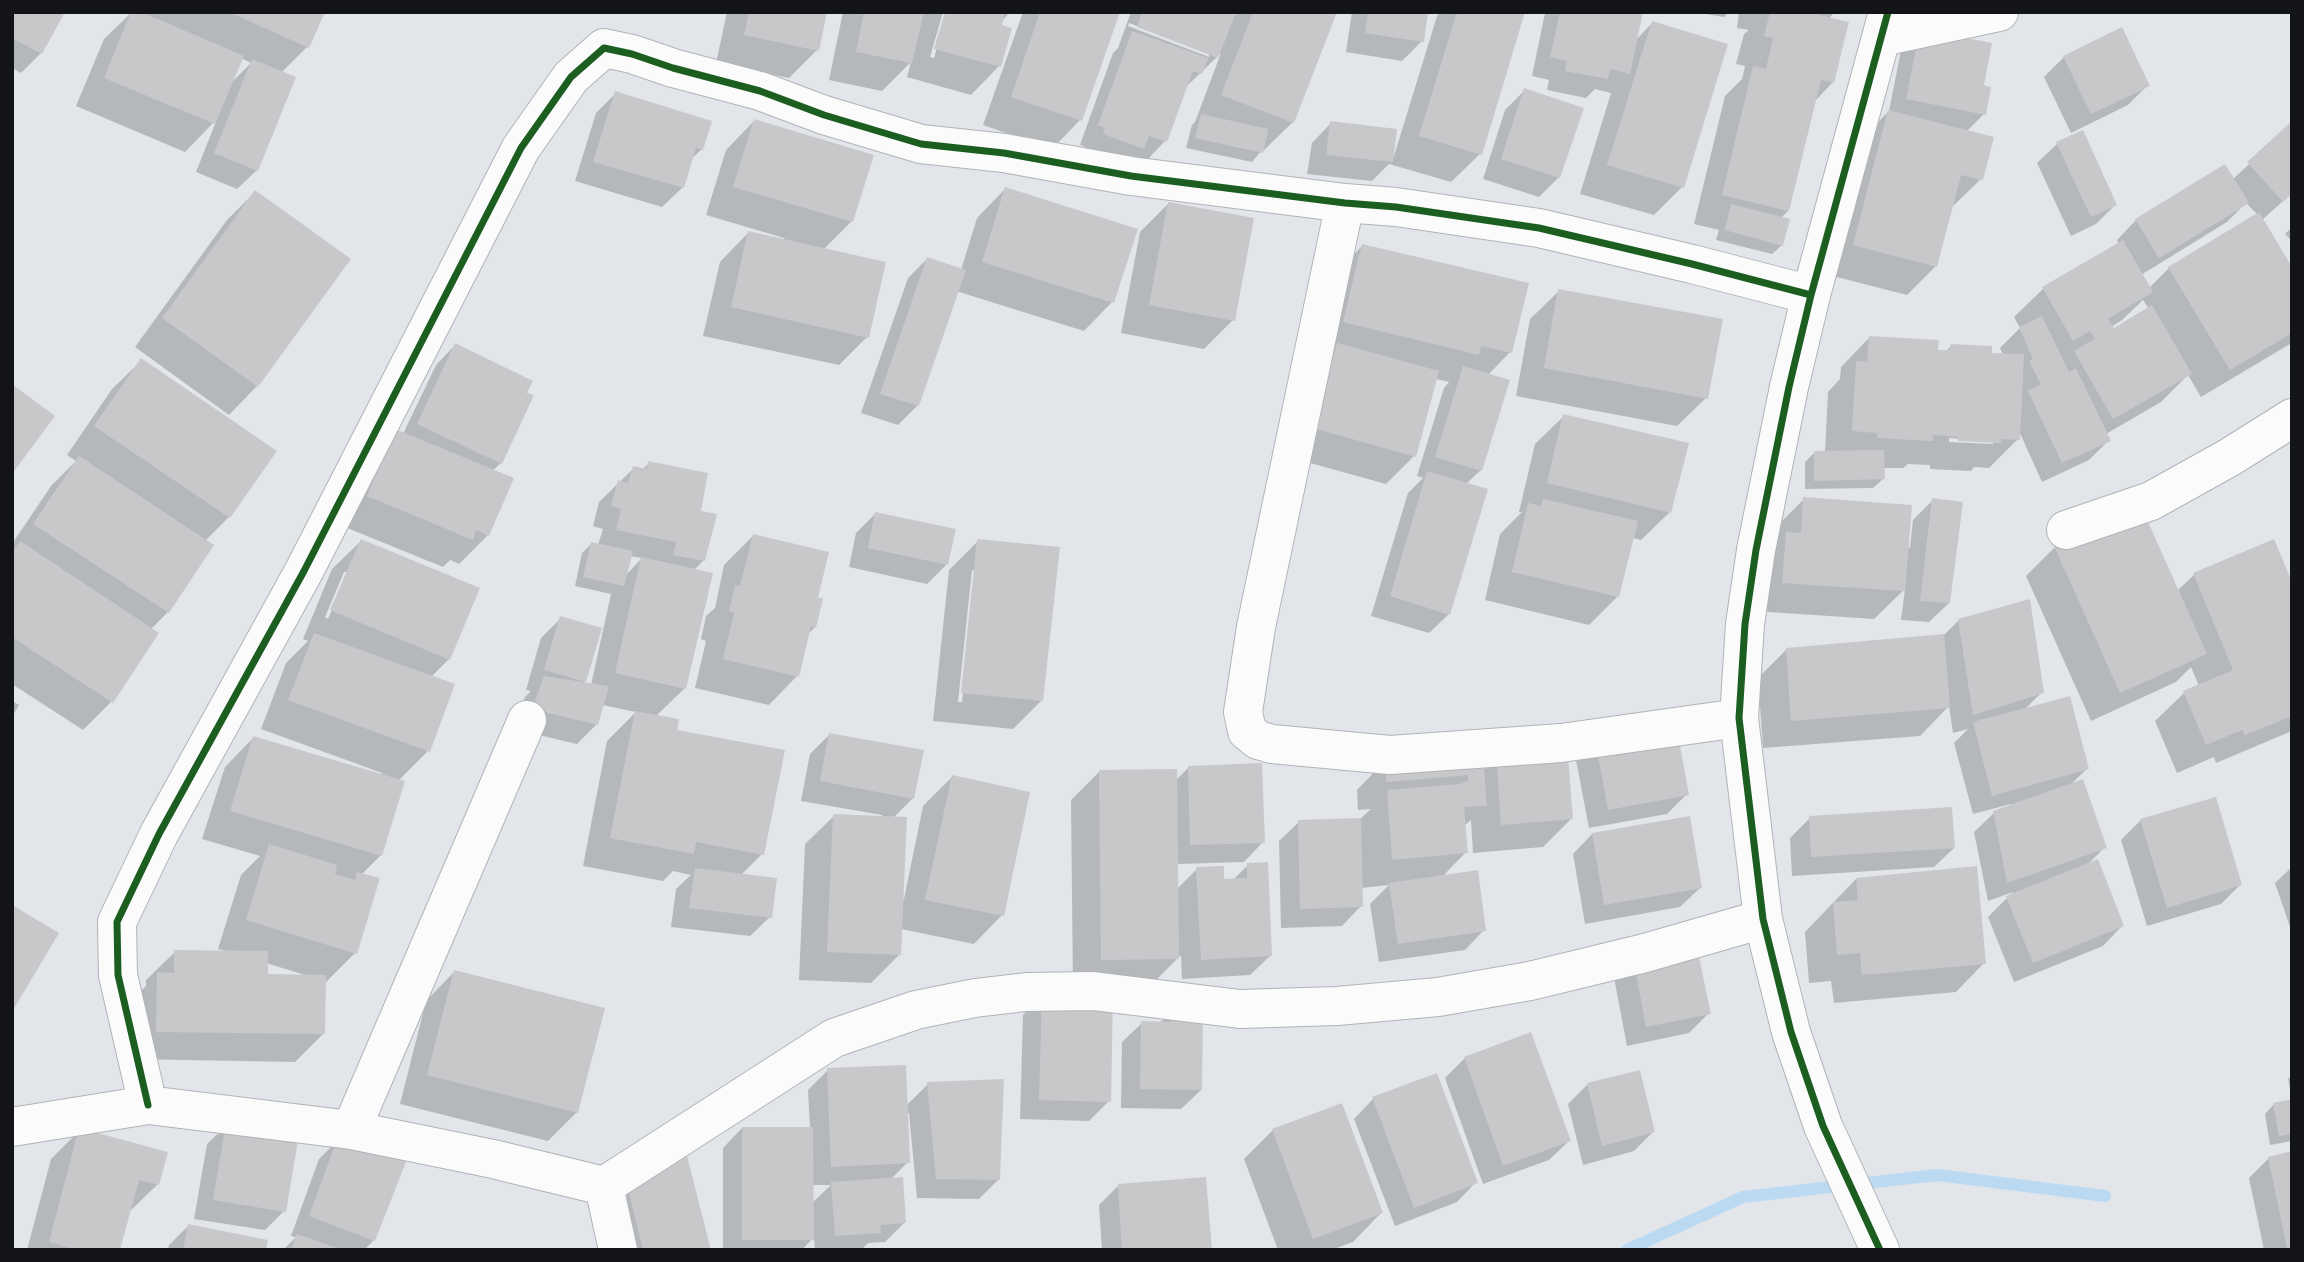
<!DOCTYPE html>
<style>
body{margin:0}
#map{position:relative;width:2304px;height:1262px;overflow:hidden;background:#e2e6ea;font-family:"Space Grotesk",sans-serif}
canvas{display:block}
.frame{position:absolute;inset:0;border:14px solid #121417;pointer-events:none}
</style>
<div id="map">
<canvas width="2304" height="1262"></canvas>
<div class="frame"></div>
</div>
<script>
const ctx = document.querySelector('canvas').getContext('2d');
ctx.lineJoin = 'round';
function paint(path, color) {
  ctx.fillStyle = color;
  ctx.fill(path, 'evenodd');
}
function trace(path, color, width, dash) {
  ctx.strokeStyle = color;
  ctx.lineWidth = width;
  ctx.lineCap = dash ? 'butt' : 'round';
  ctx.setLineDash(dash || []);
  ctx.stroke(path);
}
paint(new Path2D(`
 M12,12H63L41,53L21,73L12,68Z
 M132,12H323L308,46L281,73L257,170L237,189L196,172L217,119L185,152L76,106L104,39ZM241,58L251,63L231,83Z
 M727,12H825L817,50L789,78L716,63Z
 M843,12H943L930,57L934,58L947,12H1010L1001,22L999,66L971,95L907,77L911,62L882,91L829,80Z
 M1023,12H1118L1080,120L1052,149L983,125Z
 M1131,12H1228L1236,15L1237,12H1335L1293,122L1264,150H1262L1252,162L1186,148L1192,125L1195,122L1221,53L1185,88L1165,141L1146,161L1134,157L1123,167L1084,154L1086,147L1080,145L1113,53L1118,48ZM1129,23L1209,53V57L1128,26Z
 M1352,12H1427L1422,41L1402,61L1346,52Z
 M1441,12H1523L1480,154L1451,182L1389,164L1372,181L1307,174L1312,143L1331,123L1394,156L1437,16Z
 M1532,12H1642L1636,40L1652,23L1682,187L1654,215L1580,194L1611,93L1595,89L1586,98L1547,90L1549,80L1532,76L1545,13Z
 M1693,12H1729L1724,17Z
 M1739,12H1835L1828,19L1833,82L1815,101L1788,211L1780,219L1782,245L1772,254L1716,240L1719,230L1694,224L1725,96L1742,79L1745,66L1736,64L1744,34L1749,30L1737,28Z
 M1921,31L1982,87L1984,114L1966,132L1981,179L1951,208L1936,266L1907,295L1825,274L1860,140L1889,111L1901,50Z
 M2064,57L2148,85L2128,105L2071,133L2044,77Z
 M1525,90L1559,177L1539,197L1483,179L1505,110Z
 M616,93L702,149L690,160L682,188L662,207L575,181L596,113Z
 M754,121L852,221L823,250L867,337L839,365L703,336L720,262L748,233L783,241L784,238L706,215L726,150Z
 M2292,124V193L2262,220L2292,270L2290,344L2201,397L2188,375L2161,402L2106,434L2109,440L2089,460L2042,482L2019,431L2018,439L1989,468L1974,467L1971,471L1930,469V465L1908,464L1903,468H1883V479L1873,488L1805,489V462L1814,453H1825L1828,392L1840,379L1841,367L1869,338L1937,352H1945L1951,346L2003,355L2000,348L2020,328L2014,317L2043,289L2119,244L2117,240L2136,220L2232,180ZM2246,203L2258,215L2169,268L2149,288L2141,275L2227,222ZM2143,300L2149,309L2113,330L2111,327L2122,320ZM1949,438L1993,441V444L1949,442Z
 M2057,144L2115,205L2096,224L2071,236L2037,163Z
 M1005,189L1112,302L1084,331L956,291L917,406L898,425L861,413L908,278L927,259L961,270L977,218Z
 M255,192L257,386L229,415L135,347L227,220Z
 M1168,204L1233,320L1204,349L1121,333L1140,232Z
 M2292,227V241L2285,234Z
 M1362,246L1510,352L1488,375L1481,470L1466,484L1449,614L1429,633L1371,616L1408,493L1423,478L1417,476L1444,388L1449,382L1436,379L1414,456L1386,484L1285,456L1334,275Z
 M1559,291L1706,398L1677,426L1516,396L1530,319Z
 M455,345L501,463L492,471L488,535L459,564L450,560L443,567L340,525L396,431L403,434L436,365Z
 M141,361L229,517L205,541L212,546L168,612L151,629L111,702L83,730L12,684V544L51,486L76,461L67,455L112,389Z
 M1564,416L1670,512L1641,540L1632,538L1618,596L1589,625L1485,600L1500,534L1522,512H1519L1535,444Z
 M649,463L699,513L704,560L693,571L685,688L656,716L675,731L762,854L741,875L770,917L750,936L671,927L676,889L691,875L673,871L663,881L583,866L607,741L636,712L602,705L597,724L577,744L513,729L525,697L531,691L526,690L541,638L561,618L600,629L583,684L591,685L611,594L575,586L582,553L591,544L598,545L603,529L593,526L599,502L634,468L642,470ZM630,556L642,558L625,576Z
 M1804,499L1910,548L1913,520L1933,500L1949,603L1929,622L1901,620L1905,589L1874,619L1754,611L1775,528Z
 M876,513L947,564L927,584L849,567L856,533Z
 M753,536L815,599V627L807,635L797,676L769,705L695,688L706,641L701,639L706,616L715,608L724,565Z
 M361,541L449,659L431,677L428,751L398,781L381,855L361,875L355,953L326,982L324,981V1033L295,1062L128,1059L129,1003L146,986V980L175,952L227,951L218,949L241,875L260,856L202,839L225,767L253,738L381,776L382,773L261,729L286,663L308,641L303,639L332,569ZM344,572H348L328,619L325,617ZM266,963L305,975L266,976Z
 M978,541L1041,701L1013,729L933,721L949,570ZM972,570H976L962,702H958Z
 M2273,542L2292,587V731L2216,763L2214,757L2177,773L2155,721L2184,693L2199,686L2191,667L2176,682L2091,721L2026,576L2055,547L2177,591L2194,575Z
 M1959,620L2042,692L2025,709L2087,769L2069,786L2105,847L2086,866L2122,926L2103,946L2014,982L1988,917L2013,892L1988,901L1974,832L1994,813L2012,807L2011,804L1973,814L1954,743L1968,729L1953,733L1949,706L1920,736L1763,748L1758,678L1786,650L1943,636Z
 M12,701L19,705L12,717Z
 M829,735L913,798L893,818L902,899H904L923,806L952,777L1002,915L974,944L901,929L900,954L871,983L799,980L805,844L834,816L882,818V815L801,801L810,754Z
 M1596,741L1687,794L1667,814L1589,828L1576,760Z
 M1565,745L1572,818L1543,847L1473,853L1471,820L1464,826L1466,852L1442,877L1484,930L1465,950L1379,962L1370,904L1389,885L1361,888V906L1342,926L1281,928L1279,841L1299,822L1360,819L1371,809L1358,810L1357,790L1385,761Z
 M1189,767L1263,842L1244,862L1177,864V889L1197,869L1223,881H1232L1248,865L1270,956L1250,975L1182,979L1181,955L1149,987L1073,988L1071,800L1099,772L1176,780Z
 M1810,818L1954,848L1934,867L1792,876L1790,838Z
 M2141,820L2240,885L2221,904L2147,926L2121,840Z
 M1592,834L1700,888L1680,907L1585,924L1573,854Z
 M2292,867V926L2290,927L2275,883Z
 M1856,879L1984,963L1956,992L1834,1003L1831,981L1809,983L1805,932Z
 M1632,952L1709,1013L1689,1033L1627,1046L1613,972Z
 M454,972L577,1112L548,1141L400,1104L426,1001Z
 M1043,995L1109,1101L1089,1121L1020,1119L1023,1015Z
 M1171,1012L1201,1090L1181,1109L1121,1108L1122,1042L1142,1023H1159Z
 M1465,1058L1569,1141L1549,1160L1483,1184L1445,1078Z
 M828,1070L906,1106L928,1084L998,1180L979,1199L917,1198L909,1113L906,1114L908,1162L891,1179L905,1222L885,1242L868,1243L861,1250H815L814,1237L802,1250H723V1148L742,1128H810L808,1090ZM812,1185H831L812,1203Z
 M2292,1075V1099L2288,1079Z
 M1587,1085L1653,1132L1634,1151L1583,1165L1568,1104Z
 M1373,1099L1476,1182L1457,1202L1395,1226L1354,1119Z
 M2292,1101V1141L2270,1145L2265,1114L2274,1104Z
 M227,1125L284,1211L265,1230L194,1219L207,1144Z
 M80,1130L158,1184L128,1213L119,1250H27L51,1159Z
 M1273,1130L1381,1213L1353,1242L1331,1250H1278L1244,1159Z
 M339,1139L374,1240L364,1250H283L296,1237L291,1236L319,1159Z
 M2292,1153V1250H2264L2249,1178L2269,1158Z
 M625,1174L709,1250H608Z
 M1119,1185L1210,1248L1102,1250L1099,1205Z
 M188,1226L264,1250H168L169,1245Z`), '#0003');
trace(new Path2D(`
 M1627,1250L1743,1197L1937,1175L2105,1196`), '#bcd9f2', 12);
paint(new Path2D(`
 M12,12H65L42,54L12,38Z
 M131,12H141L244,56L215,124L104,78Z
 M229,12H325L309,48Z
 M749,12H827L819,51L744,35Z
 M864,12H924L912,63L856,52Z
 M945,12H1005L1002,25L1012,28L1001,67L934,49Z
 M1040,12H1120L1082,121L1011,97Z
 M1142,12H1233L1236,13L1218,58L1137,27Z
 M1253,12H1337L1294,123L1221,95Z
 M1368,12H1428L1424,42L1365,33Z
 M1457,12H1525L1482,155L1419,136Z
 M1560,12H1643L1630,74L1610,69L1608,79L1565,71L1567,61L1550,57Z
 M1770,12H1807L1849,22L1834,83L1821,80L1789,211L1722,195L1753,66L1766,69L1773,38L1764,36Z
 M1652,21L1728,44L1684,188L1607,165Z
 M2122,27L2150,86L2091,114L2063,56Z
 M1920,29L1992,43L1984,85L1991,87L1986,115L1906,99Z
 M1132,31L1208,58L1202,74L1193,71L1167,142L1149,136L1144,149L1103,134L1105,128L1098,125Z
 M252,59L296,77L258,171L214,153Z
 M1524,88L1584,108L1560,178L1501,159Z
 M615,91L712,121L703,150L696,148L684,188L593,162Z
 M1888,110L1994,137L1983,180L1961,175L1937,267L1853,245Z
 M1201,114L1268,129L1263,153L1195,138Z
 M754,119L874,155L853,222L733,187Z
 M1330,121L1397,129L1393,162L1326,155Z
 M2292,121V194L2283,202L2247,162Z
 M2083,130L2117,205L2091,217L2056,142Z
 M2225,164L2249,203L2159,258L2135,219Z
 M1005,187L1138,229L1114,303L982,262Z
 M255,190L351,259L258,387L162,318Z
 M1168,202L1254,218L1235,321L1149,305Z
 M1731,204L1790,219L1783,246L1725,230Z
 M2259,212L2292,267V333L2230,370L2168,267Z
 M748,231L886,262L869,338L731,307Z
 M2123,240L2153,292L2108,319L2114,328L2152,305L2192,374L2113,419L2074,351L2095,339L2090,331L2073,341L2042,287Z
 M1362,244L1529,283L1512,353L1481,346L1479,355L1343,322Z
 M927,257L966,270L919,406L880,394Z
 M1558,289L1723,319L1708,399L1544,368Z
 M2042,316L2069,372L2076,368L2111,441L2062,463L2028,391L2041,385L2029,361L2033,359L2019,327Z
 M1869,336L1939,340L1938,350H1950L1951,344L1992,346V353L2024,354L2020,440L2002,439L2001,443L1958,441V437L1933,435V441L1877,438V433L1852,431L1856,361L1867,362Z
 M455,343L533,381L527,393L534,395L502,464L417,424Z
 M1337,343L1439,371L1416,457L1313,428Z
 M141,358L277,451L230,518L94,426Z
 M1463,366L1510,380L1482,471L1435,457Z
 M12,384L55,416L12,474Z
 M1563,414L1689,443L1671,513L1547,483Z
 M395,429L514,478L489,536L476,530L473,540L367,496Z
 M1884,450L1885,479L1814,481V451Z
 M79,456L214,545L169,613L33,524Z
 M648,461L708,473L701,511L717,514L705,561L673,555L676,542L616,530L621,509L611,506L618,480L628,483L633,466L647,469Z
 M1427,471L1488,489L1450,615L1390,596Z
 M1803,497L1912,505L1905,591L1782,583L1786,532L1801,533Z
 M1932,498L1963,502L1950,603L1920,601Z
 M1543,499L1638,521L1619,597L1512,572L1528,503L1541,506Z
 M2141,506L2207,654L2120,693L2054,546Z
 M875,512L956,529L948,565L868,548Z
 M753,534L829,552L818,598H823L816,628L811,626L799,677L723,659L734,613L729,611L735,585L740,586Z
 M361,539L480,588L450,660L330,610Z
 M977,539L1060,547L1043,701L961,693Z
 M2274,539L2292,582V716L2245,735L2242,730L2206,745L2183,691L2233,670L2193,573Z
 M20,541L159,633L113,703L12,637V552Z
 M591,542L633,551L624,586L583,577Z
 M641,557L713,573L686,689L615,673Z
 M2030,599L2044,693L1973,715L1958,619Z
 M560,616L602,628L586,682L544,670Z
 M314,633L455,684L430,752L288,700Z
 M1944,634L1950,708L1791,721L1786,648Z
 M544,676L609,686L598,725L532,709Z
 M2070,696L2089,769L1992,796L1973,722Z
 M635,711L679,719L677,730L785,750L764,855L696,842L694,854L610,838Z
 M1676,724L1689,795L1608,810L1595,739Z
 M829,733L924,750L914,799L820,781Z
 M253,736L405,781L382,856L230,811Z
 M1567,743L1573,819L1501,825L1497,767L1484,769L1487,806L1464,807L1468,853L1392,860L1387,790L1460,784L1468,781V775L1386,782L1385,760Z
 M1262,763L1265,843L1190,845L1188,766Z
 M1177,769L1179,959L1101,960L1099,770Z
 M952,775L1030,792L1004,916L925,900Z
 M2083,779L2107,848L2007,883L1993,811Z
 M2216,797L2242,885L2167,908L2140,819Z
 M1952,807L1955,848L1811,857L1809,816Z
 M833,814L907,817L901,955L827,952Z
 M1690,816L1702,888L1604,905L1592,833Z
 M1361,818L1363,907L1300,909L1298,820Z
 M269,844L337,865L335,874L355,880L357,872L380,878L357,954L246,920Z
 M2098,859L2124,926L2033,963L2006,896Z
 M1268,862L1272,956L1201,960L1196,867L1224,866V879L1247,878V863Z
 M1977,866L1986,964L1862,975L1860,953L1837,955L1833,902L1858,900L1856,878Z
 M695,868L777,878L772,918L689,908Z
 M1478,870L1486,931L1398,944L1389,883Z
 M12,905L59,933L12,1012Z
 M1695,938L1711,1014L1646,1027L1632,951Z
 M174,950L268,951V974L326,975L325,1034L156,1032L157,972L174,973Z
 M454,970L605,1008L578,1113L427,1075Z
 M1042,993L1113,995L1111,1102L1039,1100Z
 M1170,1010H1203L1202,1090L1140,1089L1141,1021L1170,1022Z
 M1531,1032L1571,1141L1503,1166L1464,1057Z
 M906,1065L910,1163L831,1167L827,1068Z
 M1640,1070L1655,1132L1602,1146L1587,1083Z
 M1437,1073L1478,1183L1414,1208L1372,1097Z
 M1004,1079L1000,1180L936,1179L927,1082Z
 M2292,1099V1134L2279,1136L2273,1103Z
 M1342,1103L1383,1213L1313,1239L1272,1129Z
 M226,1123L299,1134L286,1212L213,1200Z
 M742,1127H813L814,1240H742Z
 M79,1128L168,1152L159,1185L139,1180L120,1250H78L49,1242Z
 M338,1137L406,1162L375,1241L309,1216Z
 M2292,1151V1247L2287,1248L2268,1157Z
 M687,1156L711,1250H643L624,1172Z
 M903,1177L906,1223L880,1225L881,1233L835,1236L831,1182Z
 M1206,1177L1212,1249L1122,1250L1118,1184Z
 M188,1224L268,1240L266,1250H183Z
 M297,1234L340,1249V1250H291Z`), '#c8c8cb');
const minor = new Path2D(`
 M1882,37L1999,12
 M1345,203L1256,627L1243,712L1247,731L1258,740L1272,744L1390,755L1561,743L1739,718
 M2066,530L2151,501L2230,457L2292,418
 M148,1105L118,975L117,922L159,834L304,571L521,148L571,77L604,48L632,54L673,68L760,91L824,115L921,144L1004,153L1131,176L1345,203L1396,207L1539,228L1692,264L1811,295
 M12,1127L148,1105L351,1130L493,1159L604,1186L618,1250
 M351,1130L527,720
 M604,1186L834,1038L916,1010L975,998L1026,992L1093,991L1240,1009L1337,1006L1438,997L1530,981L1645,953L1763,919
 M1880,1250L1823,1126L1791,1032L1763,919L1739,718L1745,624L1756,550L1789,387L1811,295L1888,12`);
trace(minor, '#b0b3b7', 40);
trace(minor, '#fbfbfc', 38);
trace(new Path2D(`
 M148,1105L118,975L117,922L159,834L304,571L521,148L571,77L604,48L632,54L673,68L760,91L824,115L921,144L1004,153L1131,176L1345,203L1396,207L1539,228L1692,264L1811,295
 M1880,1250L1823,1126L1791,1032L1763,919L1739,718L1745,624L1756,550L1789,387L1811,295L1888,12`), '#1b5e20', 7);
</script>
